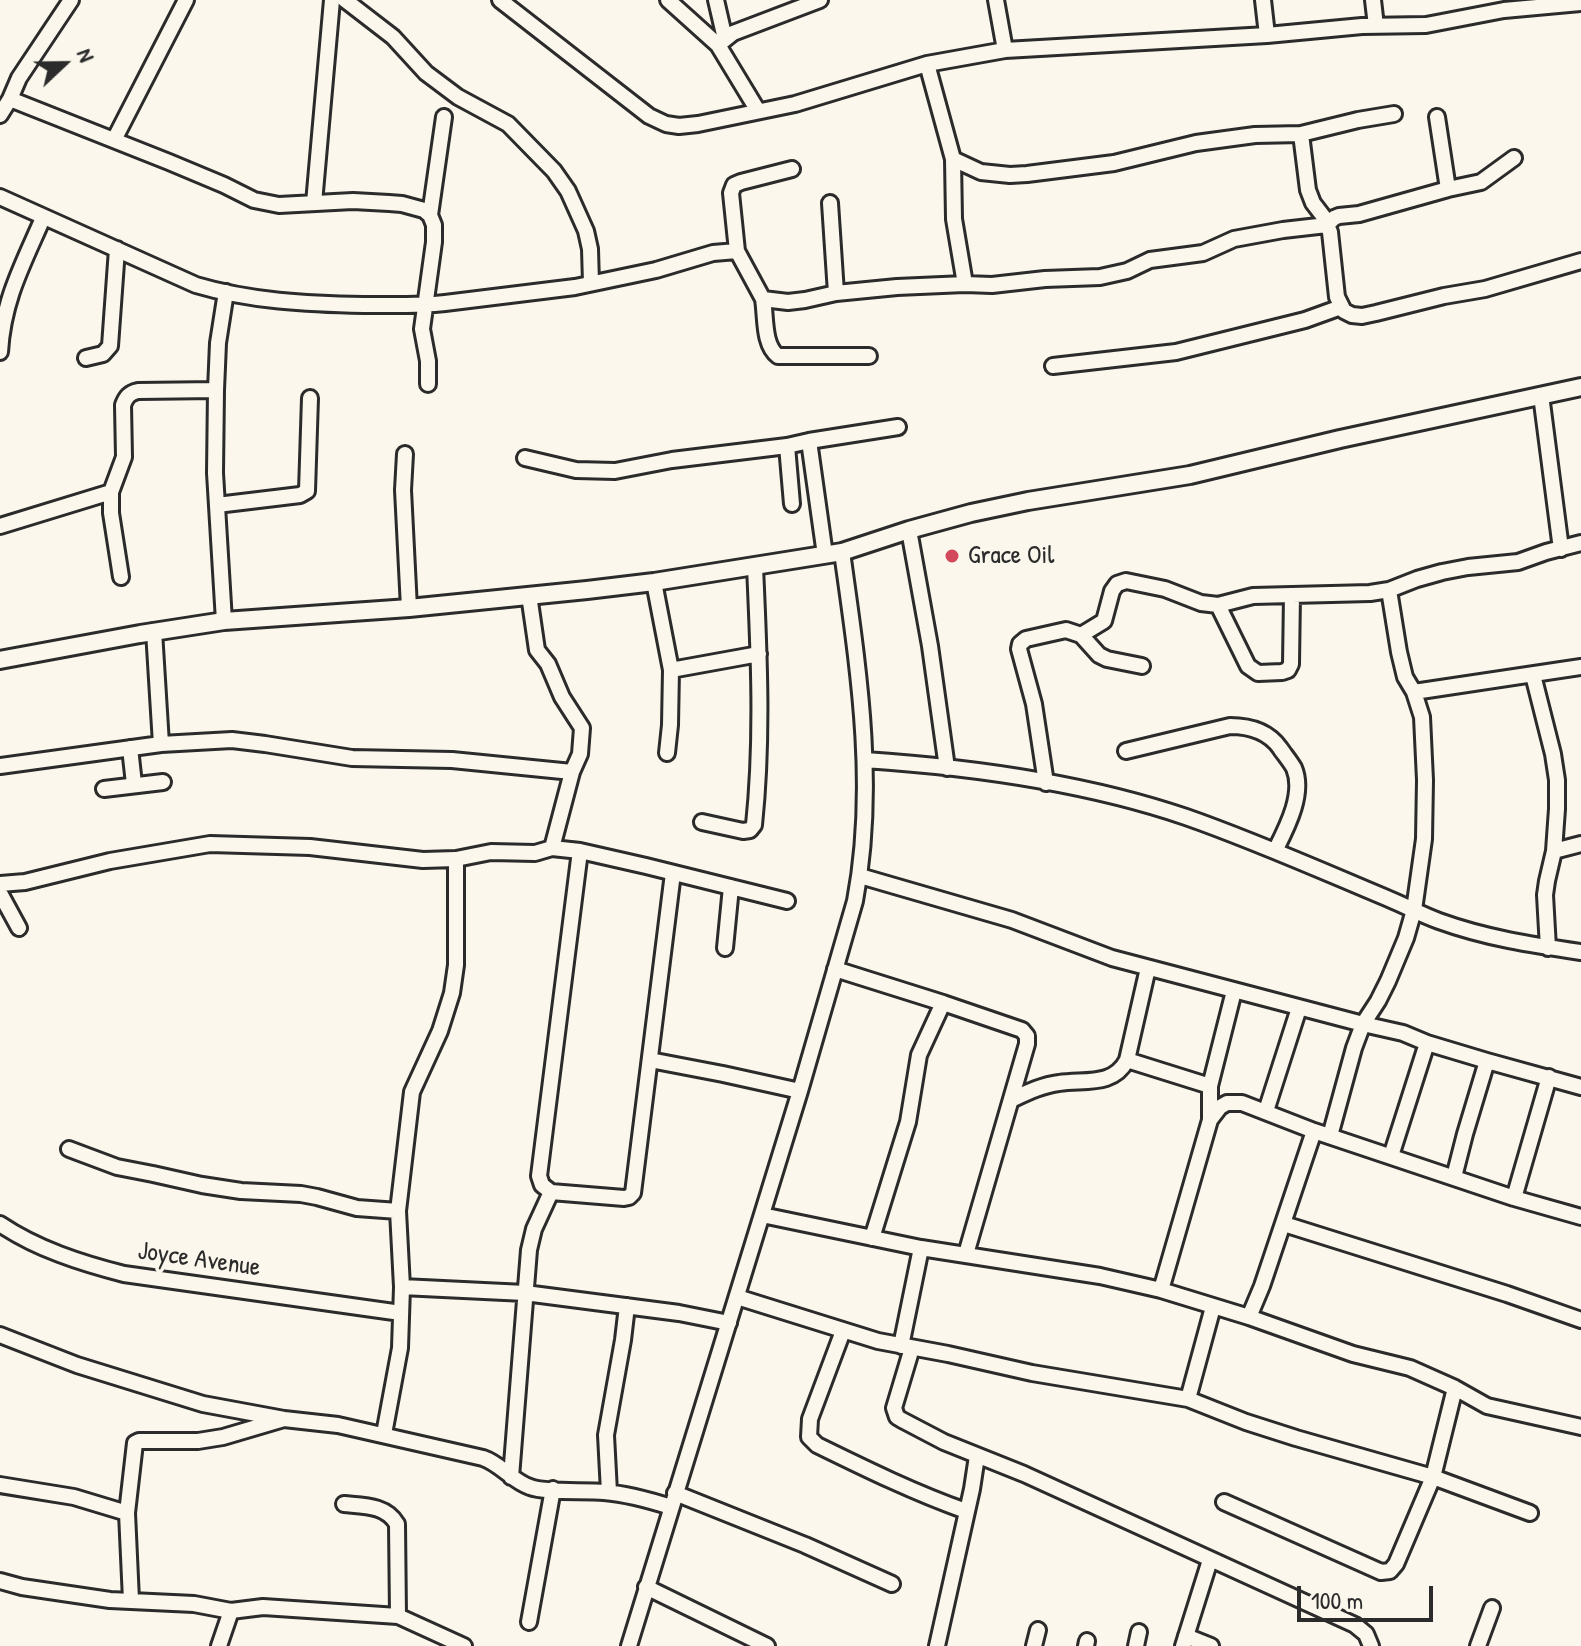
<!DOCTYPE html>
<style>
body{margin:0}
#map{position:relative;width:1581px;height:1646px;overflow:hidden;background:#fbf7ec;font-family:"Patrick Hand",sans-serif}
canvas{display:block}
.north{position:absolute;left:24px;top:24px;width:80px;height:80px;-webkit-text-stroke:6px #fbf7ec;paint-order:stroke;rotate:68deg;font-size:22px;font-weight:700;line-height:32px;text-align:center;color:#2b2b2b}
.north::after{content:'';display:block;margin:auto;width:28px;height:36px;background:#2b2b2b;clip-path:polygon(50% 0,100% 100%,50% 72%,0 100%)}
.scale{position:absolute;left:1297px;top:1586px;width:136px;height:36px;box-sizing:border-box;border:4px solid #2b2b2b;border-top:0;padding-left:10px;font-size:24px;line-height:28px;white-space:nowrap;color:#2b2b2b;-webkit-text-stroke:6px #fbf7ec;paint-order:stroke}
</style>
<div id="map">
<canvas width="1581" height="1646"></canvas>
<div class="north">N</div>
<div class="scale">100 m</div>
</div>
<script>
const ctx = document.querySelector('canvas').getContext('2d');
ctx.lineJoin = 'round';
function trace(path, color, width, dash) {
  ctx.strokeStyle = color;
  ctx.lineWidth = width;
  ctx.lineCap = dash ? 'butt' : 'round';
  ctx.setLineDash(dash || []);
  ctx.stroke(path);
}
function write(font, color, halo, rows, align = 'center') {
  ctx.font = font + ' "Patrick Hand",sans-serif';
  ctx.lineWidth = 7;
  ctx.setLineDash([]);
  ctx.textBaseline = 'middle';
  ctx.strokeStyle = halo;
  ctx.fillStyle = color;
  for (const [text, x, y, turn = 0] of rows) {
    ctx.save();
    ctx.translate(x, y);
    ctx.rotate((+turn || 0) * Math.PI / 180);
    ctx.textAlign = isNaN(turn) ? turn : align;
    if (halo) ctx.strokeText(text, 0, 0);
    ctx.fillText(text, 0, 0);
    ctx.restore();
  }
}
const minor = new Path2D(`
 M345,0L393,37L426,73L458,97L508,124L554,171L568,191L586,231L590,249L591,283
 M500,0L649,116L666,124L679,126L698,124L795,104L927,64L1005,50L1267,35L1362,26L1426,25L1504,10L1581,3
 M668,0L718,45L758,111
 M716,0L725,39
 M996,0L1005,50
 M1263,0L1267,35
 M1373,0L1376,26
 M718,45L733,33L820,0
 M10,99L169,162L224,185L254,200L279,205L353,201L389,203L402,204L424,210L430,215L434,225V242L422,329L428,361V384
 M0,115L10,99L19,78L71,0
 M1437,117L1448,189
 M1301,134L1308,190L1313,203L1323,216L1330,232L1337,297L1344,311L1352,315L1362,316L1376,313L1444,296L1485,289L1581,261
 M114,140L186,0
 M953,159L981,172L1010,175L1027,174L1114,163L1196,143L1255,135L1301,134L1358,120L1394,114
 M0,197L196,285C250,301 307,304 364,305C391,305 418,306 445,303L575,287L656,270L713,253L737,251L763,299L788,302L805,300L836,293L897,287L965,284L954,219L953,159L927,64
 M314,203L332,0
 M830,203L836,293
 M430,215L444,117
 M737,251L731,193L734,185L741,182L792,169
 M965,284L992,285L1045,279L1100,277L1127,271L1150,260L1203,253L1234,239L1283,230L1327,225L1334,218L1339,216L1359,214L1448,189L1481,182L1514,158
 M763,299C766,317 763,345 778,356H869
 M0,352C3,300 23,264 43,218
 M86,358L103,354L110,346L117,249
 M1053,366L1176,352L1305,320L1341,307
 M1541,395L1561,549
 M809,441L825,555
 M787,446L792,504
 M405,454L403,490L409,608
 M525,458L576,470L615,471L672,460L787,446L809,441L898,427
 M217,505L300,495L307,491L310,398
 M0,526L111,492
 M909,530L930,646L947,768
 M121,577L111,513V492L124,457L123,405C126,397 129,393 138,391L216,390
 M654,582L671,670L670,725L667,753
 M529,595L537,650L548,664L562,697L582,728L580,754L572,772L552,848
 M1218,605L1248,666L1258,673L1282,672L1288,670L1291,664L1292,595
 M224,621L215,473L216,390L218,343L226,292
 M154,631L161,744
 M1081,635L1099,655L1107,659L1142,666
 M671,670L759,654
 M1533,675L1553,754L1557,780V809L1554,851L1547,881L1545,895L1548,948
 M1414,692L1581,667
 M130,748L134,784
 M1126,751L1230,726C1249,726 1268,731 1280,748C1284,754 1290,761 1294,768C1305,794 1286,829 1275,851
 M865,760C970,767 1086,783 1186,817C1255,841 1322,871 1389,899C1406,906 1422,915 1439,921C1486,938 1532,945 1581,952
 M0,766L161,744L232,740L265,744L352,758L452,760L572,772
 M1046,783L1034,704L1019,649L1020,644L1026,639L1066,630L1081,635L1104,621L1112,591L1117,584L1126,581L1165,589L1201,603L1218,605L1253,596L1370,593L1389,590L1417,579L1442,572L1468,567L1518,562L1546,552L1581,543
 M104,789L163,782
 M702,822L743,831L750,830L754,825C763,740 759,653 755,567
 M580,851L539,1176L542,1185L551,1192L624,1198L629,1197L633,1193L673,873
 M1554,851L1581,844
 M860,876L1012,920L1112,958L1363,1024L1403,1033L1427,1043L1487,1061L1581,1087
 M0,884L25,882L110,861L210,844L310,847L423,860L456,859L491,852L535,853L552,848L580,851L646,866L787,901
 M0,893L19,928
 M725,948L731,887
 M835,969L943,1003L919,1055L908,1122L872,1238
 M943,1003L1022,1030L1027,1036V1044L966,1254
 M650,1060L723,1074L800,1091
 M1127,1060L1210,1086
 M1011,1100C1026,1093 1042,1085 1059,1083C1084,1079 1113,1087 1127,1060L1148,968
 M1266,1111L1299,1008
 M1210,1120V1086L1234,991
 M1330,1136L1354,1048L1363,1024L1378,1001L1388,981L1406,938L1414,910L1424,839L1425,780L1422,717L1414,692L1405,677L1399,652L1389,590
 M69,1149L117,1167L153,1174L202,1185L241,1191L301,1194L317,1197L357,1208L398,1211
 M1391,1156L1427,1043
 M1454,1177L1465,1134L1487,1061
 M1514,1198L1549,1077
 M762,1215L921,1248L1100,1276L1161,1290L1249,1317L1353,1354L1410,1368L1455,1388L1487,1406L1581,1427
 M0,1224C37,1249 81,1263 124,1274L401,1313
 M1284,1224L1507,1294L1581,1320
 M402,1287L525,1293L679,1313L729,1323
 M1161,1290L1210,1120L1220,1107L1227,1103H1242L1314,1131L1514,1198L1581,1217
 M737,1297L878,1341L948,1354L1032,1373L1188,1399L1246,1422L1296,1438L1433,1477L1530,1513
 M1249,1317L1262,1286L1314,1131
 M843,1331L810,1419L809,1437L817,1445C866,1469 915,1493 966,1511
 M0,1335L77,1365L203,1404L284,1419L338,1425L483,1458C501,1464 512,1481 530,1487C545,1493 586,1490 604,1492C627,1494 649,1500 671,1507
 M901,1346L921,1248
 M912,1348L894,1408L897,1417L902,1420L944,1442L1024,1474L1355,1625L1366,1634L1371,1646
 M1188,1399L1213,1307
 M384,1434L400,1348L402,1287L398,1211L412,1092L440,1031L452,993L456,965V859
 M511,1477L529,1250L534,1229L551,1192
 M0,1485L74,1497L127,1513
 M609,1492L606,1435L623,1340L627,1306
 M675,1493L805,1545L892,1584
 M1224,1502L1381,1572L1390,1571L1396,1564L1433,1477L1455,1388
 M344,1504C364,1506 386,1505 397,1524L398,1616
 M0,1581L22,1587L110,1600L194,1604L231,1611L263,1607L398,1616L464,1646
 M646,1587L767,1646
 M131,1600L127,1513L135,1443L139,1441H198L223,1437L284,1419
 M529,1622L553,1489
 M1186,1636L1211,1646
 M219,1646L231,1611
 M629,1646L800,1091L855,901C877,785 858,667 842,552
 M937,1646L972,1489L977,1456
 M1034,1646L1038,1630
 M1086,1646L1087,1641
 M1136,1646L1139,1632
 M1183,1646L1210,1560
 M1478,1646L1492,1608`);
const major = new Path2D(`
 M0,660L140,634L224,621L409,608L587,590L654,582L842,552L909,530L971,513L1028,501L1190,475L1340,439L1581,387`);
trace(minor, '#2b2b2b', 20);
trace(major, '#2b2b2b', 22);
trace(minor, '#fbf7ec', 14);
trace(major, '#fbf7ec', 16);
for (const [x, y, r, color] of [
 [952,556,8,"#d1495b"]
]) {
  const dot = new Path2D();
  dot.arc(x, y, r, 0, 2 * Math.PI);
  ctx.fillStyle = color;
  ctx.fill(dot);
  trace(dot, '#fbf7ec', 3);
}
write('26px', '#2b2b2b', '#fbf7ec', [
 ["Grace Oil",968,556]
], 'left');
write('26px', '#2b2b2b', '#fbf7ec', [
 ["Joyce Avenue",199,1260,8]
]);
</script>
